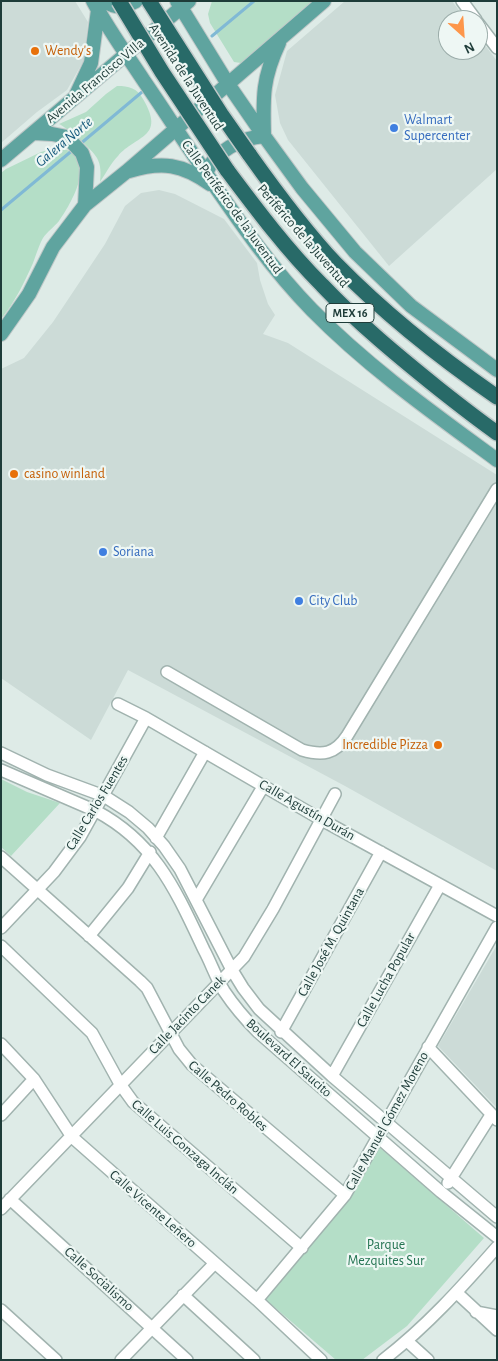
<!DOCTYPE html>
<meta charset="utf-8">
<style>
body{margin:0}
#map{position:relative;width:498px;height:1361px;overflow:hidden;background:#deebe7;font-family:"Alegreya Sans",sans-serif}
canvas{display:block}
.frame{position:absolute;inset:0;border:2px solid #1e3c39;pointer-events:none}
.north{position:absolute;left:438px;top:10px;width:50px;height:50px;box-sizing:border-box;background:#eef7f4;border:1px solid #9baca9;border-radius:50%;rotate:154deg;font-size:14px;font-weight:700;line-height:20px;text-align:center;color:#1e3c39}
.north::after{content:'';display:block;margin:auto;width:18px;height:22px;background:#fd964a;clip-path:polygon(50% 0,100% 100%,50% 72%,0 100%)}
</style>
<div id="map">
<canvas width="498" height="1361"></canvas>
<div class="frame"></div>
<div class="north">N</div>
</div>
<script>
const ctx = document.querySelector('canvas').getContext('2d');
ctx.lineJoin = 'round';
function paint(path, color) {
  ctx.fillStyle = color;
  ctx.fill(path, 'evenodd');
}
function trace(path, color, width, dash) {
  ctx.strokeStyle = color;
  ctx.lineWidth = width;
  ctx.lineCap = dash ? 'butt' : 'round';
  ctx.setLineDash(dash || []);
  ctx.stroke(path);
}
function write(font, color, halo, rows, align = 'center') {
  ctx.font = font + ' "Alegreya Sans",sans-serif';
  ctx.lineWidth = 4.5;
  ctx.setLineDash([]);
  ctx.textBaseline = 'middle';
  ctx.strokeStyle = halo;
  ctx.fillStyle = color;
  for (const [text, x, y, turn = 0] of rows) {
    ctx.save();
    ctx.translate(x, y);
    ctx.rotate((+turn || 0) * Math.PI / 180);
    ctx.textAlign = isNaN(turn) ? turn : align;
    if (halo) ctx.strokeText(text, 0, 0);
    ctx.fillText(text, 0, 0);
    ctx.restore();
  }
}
paint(new Path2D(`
 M1,1H75L88,22L84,60L67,90L37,112L1,143Z
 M345,1H452L466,20H448V50H478V36L497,61V169L389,266L288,140L280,123L275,95L287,51Z
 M159,190L175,194L224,219L257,263L260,280L268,304L275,315L263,334L288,343L497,475V871L345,786L128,670L91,740L1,678V369L24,358L53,322L105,244L125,206L141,193Z
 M497,945V1108L438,1046Z`), '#ccdbd7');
paint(new Path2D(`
 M212,1H316L241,63L234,62L210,23L208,14Z
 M117,86C129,86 137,88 143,99C166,138 136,135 118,156C111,163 106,173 100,182C101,174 101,165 97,158C91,148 69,129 59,124L86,112L106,94Z
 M55,148C101,150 74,200 59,221C54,227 47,232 43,238C39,245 36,255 33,263C24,283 15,302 1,319V173L6,169L41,152Z
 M1,779L27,792L60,803L11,856L1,847Z
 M377,1145L484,1238L407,1326L362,1360H336L265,1299L351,1195Z`), '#b4dec7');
trace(new Path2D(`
 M212,36L254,1
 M79,145L142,92
 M1,210L74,149`), '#80b9d5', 3);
const minor = new Path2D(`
 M462,1L476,20
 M478,23L497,48
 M167,672L302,750C323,756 335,754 347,736L497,489
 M118,704L146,718L322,820L497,916
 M1,753L47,775L104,796L129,812L148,828L164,846L180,869L232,970L243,988L259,1009L332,1076L497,1217
 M1,770L96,811C156,843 176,891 204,950C211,963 216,978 224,991C234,1006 246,1020 258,1032L441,1192L497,1237
 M156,838L205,752
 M1,857L140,981L147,988L179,1049L192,1065L345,1195
 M196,900L264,785
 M1,928L54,872L80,837L146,718
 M89,936L128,888L150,852
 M1,946L92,1033L120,1084L133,1102L302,1248
 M281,1032L381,852
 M1,1044L34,1079L72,1137L257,1300L321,1360
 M428,1047L497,1120
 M332,1076L440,885
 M1,1115L34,1079
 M448,1183L491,1115
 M10,1199L187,1360
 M1,1209L244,957L273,909L335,794
 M457,1293L497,1330
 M183,1295L254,1360
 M257,1300L345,1195L497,927
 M1,1310L56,1360
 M476,1312L497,1316
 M407,1341L428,1360
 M121,1360L215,1263
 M383,1360C426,1327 461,1288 497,1247`);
const major = new Path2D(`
 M93,1C108,29 127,55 144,81C162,107 179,134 197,160C233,212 267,264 312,310C368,367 433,413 497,460
 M105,1C116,9 125,7 136,1
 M177,1L228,84L259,129L302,188L355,252L411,306L497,370
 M77,93L91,63L98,10
 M34,133L52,134L67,137L82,153L87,167L85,205
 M1,160L189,1
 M129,171C162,161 182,164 210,184
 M206,173C215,151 241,138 264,136C263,98 262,79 279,43
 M1,334L29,294L53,247L85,205L126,172L324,1`);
const highway = new Path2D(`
 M249,154C276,192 304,230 336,264C385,314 439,357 497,397
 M227,170C257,210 287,250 322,285C358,323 398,356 439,389C458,404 477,419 497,433`);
trace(minor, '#a1b3af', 14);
trace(major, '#c0c8c8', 16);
trace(highway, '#c0c8c8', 18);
trace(minor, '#fff', 11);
trace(major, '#5fa49f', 14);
trace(highway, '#286a68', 15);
const highwayBridge = new Path2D(`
 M119,1L162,72L227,170
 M149,1L221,114L249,154`);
trace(highwayBridge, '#c0c8c8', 18, []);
trace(highwayBridge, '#286a68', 15);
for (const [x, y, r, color] of [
 [35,51,5,"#e8710a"],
 [394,128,5,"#3f7fe0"],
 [14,474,5,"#e8710a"],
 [103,552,5,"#3f7fe0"],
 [299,601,5,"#3f7fe0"],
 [438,745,5,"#e8710a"]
]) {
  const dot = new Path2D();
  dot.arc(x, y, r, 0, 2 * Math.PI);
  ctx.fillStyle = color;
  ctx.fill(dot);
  trace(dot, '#eef7f4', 2);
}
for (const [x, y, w] of [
 [350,313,48]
]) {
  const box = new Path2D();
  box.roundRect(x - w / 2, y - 9.5, w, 19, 4);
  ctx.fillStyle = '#eef7f4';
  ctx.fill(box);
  trace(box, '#1e3c39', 1);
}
write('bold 12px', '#1e3c39', null, [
 ["MEX 16",350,313]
]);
write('14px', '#c56008', '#eef7f4', [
 ["Wendy's",45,51],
 ["casino winland",24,474],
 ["Incredible Pizza",428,745,"right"]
], 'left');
write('14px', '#1e3c39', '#eef7f4', [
 ["Avenida de la Juventud",186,77,57],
 ["Avenida Francisco Villa",95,81,-40],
 ["Calle Periférico de la Juventud",232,207,54],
 ["Periférico de la Juventud",303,236,49],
 ["Calle Carlos Fuentes",97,803,-59],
 ["Calle Agustín Durán",307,810,30],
 ["Calle José M. Quintana",331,942,-61],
 ["Calle Lucha Popular",386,980,-61],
 ["Calle Jacinto Canek",187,1015,-46],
 ["Boulevard El Saucito",289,1058,42],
 ["Calle Pedro Robles",228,1096,41],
 ["Calle Manuel Gómez Moreno",387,1121,-61],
 ["Calle Luis Gonzaga Inclán",185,1147,41],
 ["Calle Vicente Leñero",153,1209,41],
 ["Calle Socialismo",99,1279,42]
]);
write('14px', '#366cbe', '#eef7f4', [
 ["Walmart",404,120],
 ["Supercenter",404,136],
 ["Soriana",113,552],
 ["City Club",309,601]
], 'left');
write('14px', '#257553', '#eef7f4', [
 ["Parque",386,1245],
 ["Mezquites Sur",386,1261]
]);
write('italic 15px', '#14587b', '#eef7f4', [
 ["Galera Norte",64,142,-40]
]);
</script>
